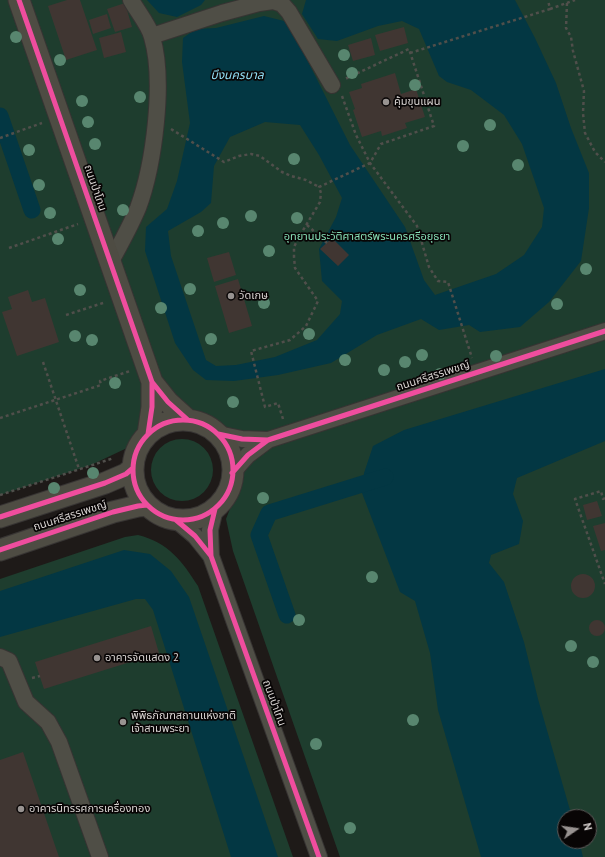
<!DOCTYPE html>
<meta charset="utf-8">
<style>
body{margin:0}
#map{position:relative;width:605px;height:857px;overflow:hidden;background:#1e1a18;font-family:"PT Sans",sans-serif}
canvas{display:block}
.north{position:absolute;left:557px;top:809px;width:40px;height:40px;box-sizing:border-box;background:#080505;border:1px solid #5c5857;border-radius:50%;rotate:77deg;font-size:11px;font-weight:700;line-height:16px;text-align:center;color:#d9d4d2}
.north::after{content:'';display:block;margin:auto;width:14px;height:18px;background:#989391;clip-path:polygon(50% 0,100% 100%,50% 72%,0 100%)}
</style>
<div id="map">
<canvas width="605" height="857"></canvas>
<div class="north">N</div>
</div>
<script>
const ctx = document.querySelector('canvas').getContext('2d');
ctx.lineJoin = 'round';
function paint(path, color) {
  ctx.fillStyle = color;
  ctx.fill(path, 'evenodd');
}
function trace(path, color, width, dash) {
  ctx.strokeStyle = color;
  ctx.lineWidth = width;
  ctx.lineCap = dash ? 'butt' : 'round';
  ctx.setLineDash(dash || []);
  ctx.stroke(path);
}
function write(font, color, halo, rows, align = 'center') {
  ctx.font = font + ' "PT Sans","Noto Sans Thai",sans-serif';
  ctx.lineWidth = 3.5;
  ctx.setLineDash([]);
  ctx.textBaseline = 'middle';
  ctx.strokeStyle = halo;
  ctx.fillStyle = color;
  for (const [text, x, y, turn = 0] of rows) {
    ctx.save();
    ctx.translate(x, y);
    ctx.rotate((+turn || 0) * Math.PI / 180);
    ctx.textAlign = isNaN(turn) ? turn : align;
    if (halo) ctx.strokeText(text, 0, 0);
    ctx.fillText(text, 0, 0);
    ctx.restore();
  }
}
paint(new Path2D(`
 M0,0H605V857H340L233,551L226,519L243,475L229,430L188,410L147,423L127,448L91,465L0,495ZM565,817H589V841H565Z
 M151 470a31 31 0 1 1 62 0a31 31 0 1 1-62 0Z
 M138,535C169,543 182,561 198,586L293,857H0V579L125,537Z`), '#1e3d2e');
paint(new Path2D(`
 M147,0H205L201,5L177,17L159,13Z
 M306,0H515L535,38L556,83L571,128L589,173V208L581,261L549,302L520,327L480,332L469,325L439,330L421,319L377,335L331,363L278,375L234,381L206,380L193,370L175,343L145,251L146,227L167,209L177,181L190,123L182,62L183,38L196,29L216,28L264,16L288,22L350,145L405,227L424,280L435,295L496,274L524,255L542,227L544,208L522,144L504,115L471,90L447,82L439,76L419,29L402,21L378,26L337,41L318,39L302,14ZM265,122L300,125L319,155L342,198L336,217L319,249L322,281L342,301L340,314L317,340L275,357L236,365L216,366L206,360L171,256L168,231L201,212L211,203L214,166L230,137Z
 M605,369V441L517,478L513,494L523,521L519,544L491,555L489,563L504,582L524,642L538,699L572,817H565V841H579L583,857H481L438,710L430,653L415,601L400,592L362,493L364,473L373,446L404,430Z
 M124,550L150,554L171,571L189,597L278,857H231L153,610L145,599H136L0,637V591Z`), '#033743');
trace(new Path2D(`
 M0,116L32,210
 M287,615L259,535L269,513L385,477`), '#033743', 17);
paint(new Path2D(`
 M67,0H80L97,50L66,60L48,6Z
 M125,3L132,27L115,32L107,9Z
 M107,14L111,28L93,34L89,20Z
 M404,27L408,43L380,51L375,35Z
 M121,32L126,52L104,58L99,38Z
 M371,38L375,55L353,61L348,45Z
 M395,73L401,94L416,89L425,117L405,123L407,128L382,136L381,131L362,137L353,110L355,109L349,92L362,88L361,84Z
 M332,238L349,255L338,266L320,249Z
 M229,252L236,275L214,282L207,258Z
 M238,279L252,326L229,333L215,286Z
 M28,290L32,302L45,298L59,342L17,356L2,312L12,309L8,297Z
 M597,501L602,516L587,520L583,505Z
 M605,523V550L601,551L593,526Z
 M571 586a12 12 0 1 1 24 0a12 12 0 1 1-24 0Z
 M589 628a8 8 0 1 1 16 0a8 8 0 1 1-16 0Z
 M151,626L159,653L44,689L35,662Z
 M23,752L59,857H0V760Z`), '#403632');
const minor = new Path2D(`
 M152,36L222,13L259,3L273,1L282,4L289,12L332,85
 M110,263C120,245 130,227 138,208C154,165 165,81 152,37C149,25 137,11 131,0
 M218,434L242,439L268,440
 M232,473L248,455L268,440L605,331
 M215,509L210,530L211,556L319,857
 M176,520L195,536L211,556
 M0,657L9,661L26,702L48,722L59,742L100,857`);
const major = new Path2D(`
 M19,0L152,382L168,402L188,420
 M133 470a50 50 0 1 1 100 0a50 50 0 1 1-100 0Z
 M148,434L152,407V382
 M0,517L105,483L126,474L133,468
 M0,550L113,512L138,506L147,505`);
trace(minor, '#373433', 18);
trace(major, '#373433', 23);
trace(new Path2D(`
 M567,3L566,28L571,37L573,51L584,91L583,113L585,133L595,152L605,162
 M550,9L575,0
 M410,53L550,9L548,0
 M342,96L356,135L370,163L417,226L429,267L438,281L448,282L472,358
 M171,129L224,162L239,156L251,154L260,156L282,172L291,176L306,180L319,187
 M0,138L42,123
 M307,225L327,243
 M9,248L78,224
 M66,315L106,302
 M43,362L79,469
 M0,418L101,385L100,381L130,371
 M283,419L278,403L265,407L251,351L290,340L306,326L318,301L295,268L294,257V247L299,237L320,202L321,193L319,187L370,163L381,144L434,126L409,49L345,79
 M0,495L114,458
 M605,498L603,499L601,491L575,499L605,584
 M32,678L40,676`), '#504f4b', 2.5, [3, 3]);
trace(minor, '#4f4e46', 16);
trace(major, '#4e4c43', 21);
trace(new Path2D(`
 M19,0L152,382L168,402L188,420
 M133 470a50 50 0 1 1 100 0a50 50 0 1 1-100 0Z
 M148,434L152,407V382
 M218,434L242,439L268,440
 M232,473L248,455L268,440L605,331
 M215,509L210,530L211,556L319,857
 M0,517L105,483L126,474L133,468
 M176,520L195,536L211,556
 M0,550L113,512L138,506L147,505`), '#ef4d9e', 5);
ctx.fillStyle = '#58866f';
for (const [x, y] of [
 [16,37],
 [344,55],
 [60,60],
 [352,73],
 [415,85],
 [140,97],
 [82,101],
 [88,122],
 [490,125],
 [95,144],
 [463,146],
 [29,150],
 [294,159],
 [518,165],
 [39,185],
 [123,210],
 [50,213],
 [251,216],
 [297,218],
 [223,223],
 [198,231],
 [58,239],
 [269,251],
 [586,269],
 [190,289],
 [80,290],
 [264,303],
 [557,304],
 [161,308],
 [309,334],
 [75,336],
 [211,339],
 [92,340],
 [422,355],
 [496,356],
 [345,360],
 [405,362],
 [384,370],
 [440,374],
 [115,383],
 [233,402],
 [93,473],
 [54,488],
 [263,498],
 [372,577],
 [299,620],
 [571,646],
 [593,662],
 [413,720],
 [316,744],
 [350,828]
]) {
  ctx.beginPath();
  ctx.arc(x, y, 6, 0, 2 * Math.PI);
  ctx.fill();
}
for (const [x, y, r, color] of [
 [386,102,4,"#989391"],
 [231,296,4,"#989391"],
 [97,658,4,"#989391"],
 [123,722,4,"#989391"],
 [21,809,4,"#989391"]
]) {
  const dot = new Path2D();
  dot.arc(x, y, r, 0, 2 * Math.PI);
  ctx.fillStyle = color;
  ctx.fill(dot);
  trace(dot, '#080505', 1.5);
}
write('11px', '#d9d4d2', '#080505', [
 ["คุ้มขุนแผน",394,102],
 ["วัดเกษ",239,296],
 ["อาคารจัดแสดง 2",105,658],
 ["พิพิธภัณฑสถานแห่งชาติ",131,716],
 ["เจ้าสามพระยา",131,729],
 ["อาคารนิทรรศการเครื่องทอง",29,809]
], 'left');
write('11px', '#d9d4d2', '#080505', [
 ["ถนนป่าโทน",95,188,71],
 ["ถนนศรีสรรเพชญ์",433,376,-18],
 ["ถนนศรีสรรเพชญ์",70,516,-18],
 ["ถนนป่าโทน",274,703,70]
]);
write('11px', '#87dfb7', '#080505', [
 ["อุทยานประวัติศาสตร์พระนครศรีอยุธยา",367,237]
]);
write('italic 12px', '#92dff6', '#080505', [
 ["บึงนครบาล",237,76]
]);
</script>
